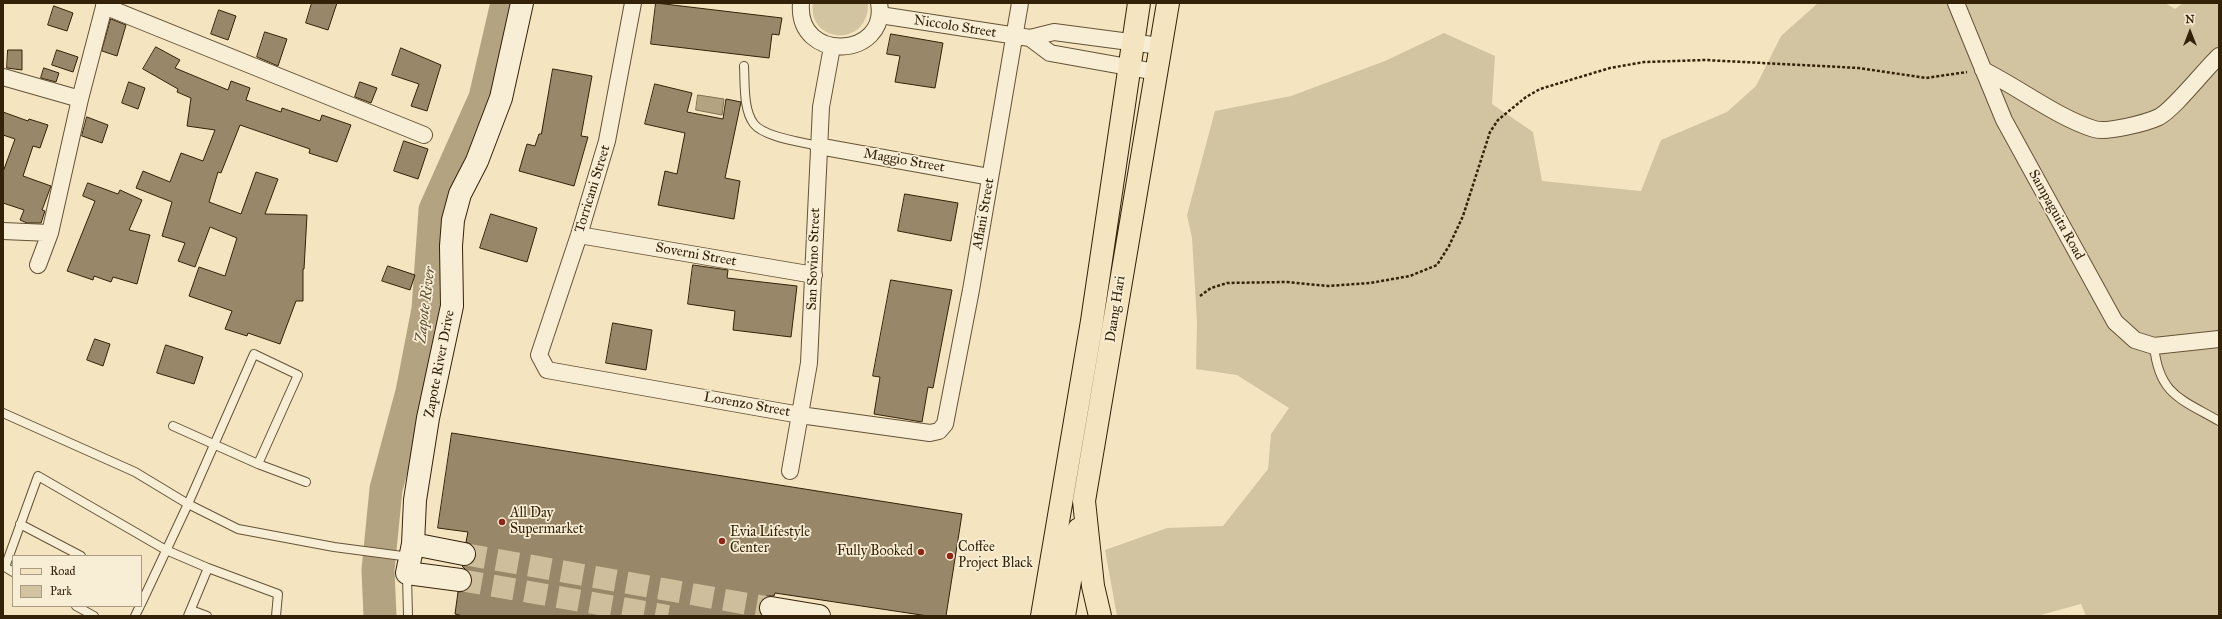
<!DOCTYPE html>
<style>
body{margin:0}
#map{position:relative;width:2222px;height:619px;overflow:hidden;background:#f4e5c0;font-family:"IM FELL Great Primer",serif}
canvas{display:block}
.frame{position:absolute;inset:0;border:4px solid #342208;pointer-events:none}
.legend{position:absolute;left:12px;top:555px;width:130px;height:52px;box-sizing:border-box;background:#f8eed6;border:1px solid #aa9c84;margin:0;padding:5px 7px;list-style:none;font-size:12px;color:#342208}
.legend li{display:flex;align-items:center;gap:8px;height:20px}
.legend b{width:20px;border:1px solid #aa9c84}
.north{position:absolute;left:2170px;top:12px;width:40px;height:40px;-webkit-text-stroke:3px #f8eed6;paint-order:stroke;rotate:0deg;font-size:11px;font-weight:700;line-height:16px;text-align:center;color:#342208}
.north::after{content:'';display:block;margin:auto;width:14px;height:18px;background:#342208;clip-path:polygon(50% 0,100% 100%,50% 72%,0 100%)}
</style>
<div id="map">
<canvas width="2222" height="619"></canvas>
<div class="frame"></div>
<ul class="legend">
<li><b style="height:5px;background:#f4e5c0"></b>Road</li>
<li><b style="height:11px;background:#d3c4a1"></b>Park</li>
</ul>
<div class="north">N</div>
</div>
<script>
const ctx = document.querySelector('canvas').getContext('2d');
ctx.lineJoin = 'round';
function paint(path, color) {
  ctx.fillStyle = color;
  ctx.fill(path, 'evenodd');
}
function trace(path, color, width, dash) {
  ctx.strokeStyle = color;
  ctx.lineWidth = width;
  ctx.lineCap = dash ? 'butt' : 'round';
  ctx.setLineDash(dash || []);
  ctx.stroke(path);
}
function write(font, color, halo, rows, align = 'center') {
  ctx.font = font + ' "IM FELL Great Primer",serif';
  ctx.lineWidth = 3.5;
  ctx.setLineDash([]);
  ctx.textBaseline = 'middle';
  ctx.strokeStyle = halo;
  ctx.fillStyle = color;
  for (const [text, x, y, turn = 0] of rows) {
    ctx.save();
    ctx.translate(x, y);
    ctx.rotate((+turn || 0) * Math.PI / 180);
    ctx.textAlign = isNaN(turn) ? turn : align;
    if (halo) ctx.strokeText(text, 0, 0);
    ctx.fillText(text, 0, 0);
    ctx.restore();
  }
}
paint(new Path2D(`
 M813,3H868C869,49 807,43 813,3Z
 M1818,3H2165L2175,9L2183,3H2219L2218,616H2086L2081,604L2037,616H1117L1105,550L1167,528L1223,526L1268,469L1271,434L1289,408L1237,375L1196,369L1197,322L1192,238L1187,215L1215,111L1291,96L1385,61L1444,33L1495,56L1492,104L1533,132L1542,181L1641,191L1661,140L1727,112L1756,86L1781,36Z`), '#d3c4a1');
const water = new Path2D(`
 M698,95L724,99L722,115L696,110Z`);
paint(water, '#b3a381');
trace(water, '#806f51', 1);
trace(new Path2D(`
 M380,616L378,570L386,489L412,392L428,309L435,210L485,98L507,3`), '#b3a381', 33);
const building = new Path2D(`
 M312,3H337L328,30L306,23Z
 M656,3L782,18L779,35L772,34L769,58L651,44Z
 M54,6L73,13L67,31L48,25Z
 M219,10L236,16L228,40L211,34Z
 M111,19L126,25L117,56L102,51Z
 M265,32L287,39L278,66L257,57Z
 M891,34L943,43L935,88L895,82L900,56L887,54Z
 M156,47L180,60L175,68L228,90L231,81L250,88L246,100L281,112L282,108L320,121L322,115L351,125L337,162L309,153L310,149L240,125L221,173L218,172L209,202L241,214L256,172L278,179L265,214L307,215L304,269H303V301H296L280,344L248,333L247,336L225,329L232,311L189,296L199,267L225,276L237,238L210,227L195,267L178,261L185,243L162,236L172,202L136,188L143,171L170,182L181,153L203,161L215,130L187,126L191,98L177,92L178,89L143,69Z
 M401,48L441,65L427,111L411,106L419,84L392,75Z
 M8,50H22V70L7,68Z
 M57,50L78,57L73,72L52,65Z
 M44,68L59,73L56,82L41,78Z
 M553,69L592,76L581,136L588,137L574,186L519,171L527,144L535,146L539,134H541Z
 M129,82L145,88L138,109L122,103Z
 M360,82L377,88L371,103L355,97Z
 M655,84L692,93L687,112L723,119L726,99L741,102L725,178L740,181L734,219L658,205L665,171L677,174L685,133L645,124Z
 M3,112L28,121L29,119L48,125L40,148L33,146L23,176L51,186L42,210L45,211L41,223H27L20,220L24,210L3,203V172L15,139L3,135Z
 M87,117L108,125L102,143L82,136Z
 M404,141L428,149L418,179L394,171Z
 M88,183L118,194L120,190L142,200L129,230L150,235L137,284L113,277L111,282L94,276L93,280L67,271L95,201L83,196Z
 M905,194L958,203L951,241L898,231Z
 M491,214L537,228L527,262L480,248Z
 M693,265L728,270L727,278L797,286L791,337L733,330L735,311L688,304Z
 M388,266L415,275L410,290L382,281Z
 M891,280L952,290L933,388L928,387L922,422L874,414L880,377L873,376Z
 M613,323L652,330L646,370L606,363Z
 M95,339L110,344L103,366L87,360Z
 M166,345L203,357L194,384L157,373Z
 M452,433L962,514L946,616H928L775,593L774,596H767L761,600L759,606L762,616H463L455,614L458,592L465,591L472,582L471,575L462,566L473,562L476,556L472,545L466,542L468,532L438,528Z`);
paint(building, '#988768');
trace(building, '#342208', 1);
trace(new Path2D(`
 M464,554L771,608
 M460,580L668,616`), '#cebe9b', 22, [22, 11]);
const lane = new Path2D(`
 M744,66C745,83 743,110 754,124C764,137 802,142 818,146
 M2154,346C2159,395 2181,399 2219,421
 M3,413L135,472L188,504L238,529L334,547L410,557
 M173,426L258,464L306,482
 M20,524L81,556
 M13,572L5,567L38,476L166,550L208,568L278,594L276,616
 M407,575L408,616
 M141,604L188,504L254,354L298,375L258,464
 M76,606L94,616
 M191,610L207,616
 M135,616L140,606
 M188,616L208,568`);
const street = new Path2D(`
 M633,3L607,141L579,235L539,355L547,370L800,415L930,433L939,431L945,424L971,290L1020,3
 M801,3C796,64 889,58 879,3
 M1956,3L2004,120L2115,322L2135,340L2154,346L2219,339
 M104,6L424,135
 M880,15L1030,38L1054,32L1160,46
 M1030,38L1050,53L1156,72
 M1983,70C2018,87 2058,118 2094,129C2107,133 2146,123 2159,117C2175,108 2204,70 2219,56
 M3,77L80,99
 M818,146L990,177
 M3,231L50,233
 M579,235L814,275
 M38,265L50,233L80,99L105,3
 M790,471L809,363L821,107L832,47`);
const secondary = new Path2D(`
 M413,544L464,554
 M460,580L407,573L413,544L415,500L428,418L452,306L451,246L453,220L460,194L477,161L501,98L522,3
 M771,608L819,616`);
const primary = new Path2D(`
 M1042,616L1092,321L1139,3
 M1064,616L1079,529
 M1100,616L1093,586L1084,501L1168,3`);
trace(lane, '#645336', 10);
trace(street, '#645336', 18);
trace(secondary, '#342208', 24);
trace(primary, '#342208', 24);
trace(new Path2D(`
 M1200,296L1211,288L1227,283L1287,282L1328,286L1370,283L1410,276L1437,265L1449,246L1463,216L1490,132L1498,120L1526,97L1540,89L1610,68L1644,62L1705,60L1859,68L1926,78L1967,72`), '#342208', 2.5, [3, 2]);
trace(lane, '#f8eed6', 8);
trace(street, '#f8eed6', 16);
trace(secondary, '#f8eed6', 22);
trace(primary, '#f4e5c0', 22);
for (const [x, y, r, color] of [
 [502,522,4,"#8f2418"],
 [722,541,4,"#8f2418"],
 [921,552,4,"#8f2418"],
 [950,556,4,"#8f2418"]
]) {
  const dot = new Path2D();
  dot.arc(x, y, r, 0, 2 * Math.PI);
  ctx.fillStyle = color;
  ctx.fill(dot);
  trace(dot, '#f8eed6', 1.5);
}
write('14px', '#342208', '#f8eed6', [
 ["Niccolo Street",955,27,9],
 ["Maggio Street",904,161,10],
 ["Torricani Street",593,189,-73],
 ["Aflani Street",984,214,-80],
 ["Sampaguita Road",2056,215,61],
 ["Soverni Street",696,255,10],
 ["San Sovino Street",814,259,-88],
 ["Daang Hari",1116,309,-81],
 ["Zapote River Drive",440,364,-79],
 ["Lorenzo Street",747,405,10]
]);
write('14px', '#342208', '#f8eed6', [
 ["All Day",510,514],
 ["Supermarket",510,530],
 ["Evia Lifestyle",730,533],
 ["Center",730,549],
 ["Coffee",958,548],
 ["Project Black",958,564],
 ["Fully Booked",913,552,"right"]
], 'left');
write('italic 15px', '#604f32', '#f8eed6', [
 ["Zapote River",426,305,-83]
]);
</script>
